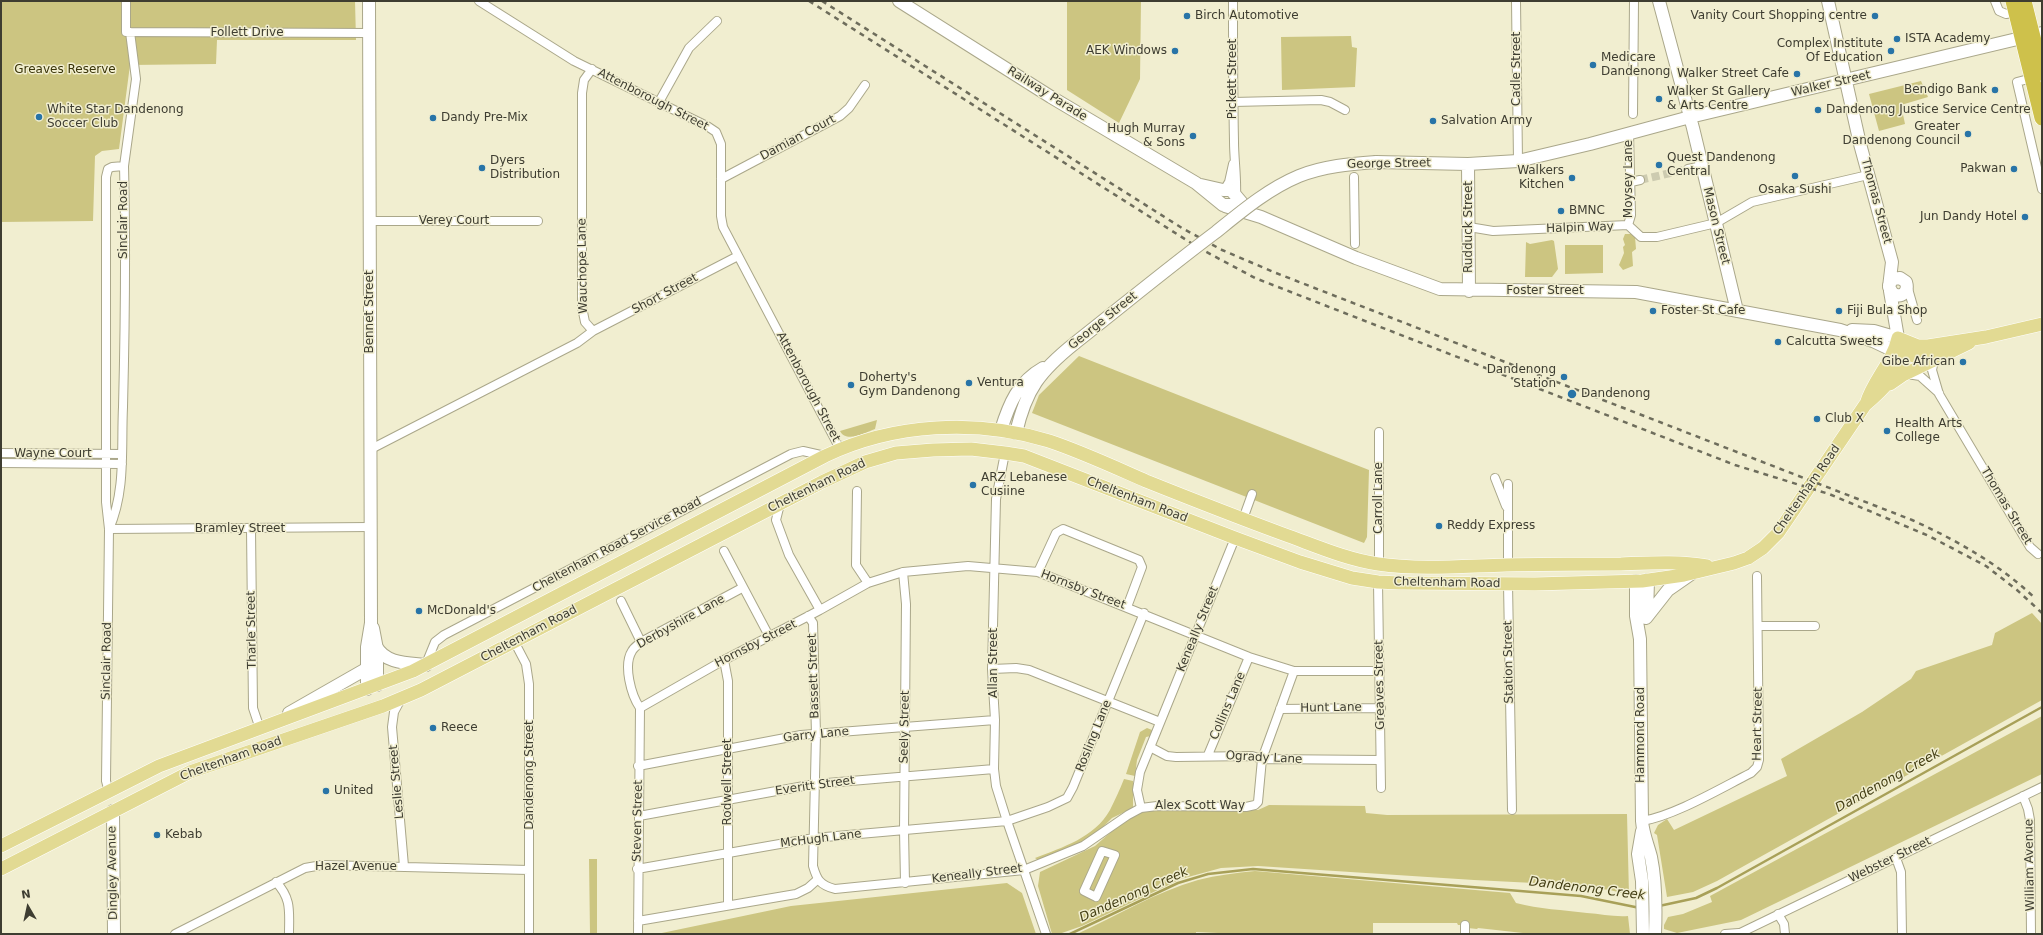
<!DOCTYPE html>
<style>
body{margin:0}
#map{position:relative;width:2043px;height:935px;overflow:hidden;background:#f1eed0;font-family:"DejaVu Sans",sans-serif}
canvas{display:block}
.frame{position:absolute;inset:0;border:2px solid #3e3d31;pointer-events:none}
.north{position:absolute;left:8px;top:887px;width:40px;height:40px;-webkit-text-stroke:3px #f1eed0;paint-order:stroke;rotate:351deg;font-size:11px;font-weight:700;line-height:16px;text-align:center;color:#3e3d31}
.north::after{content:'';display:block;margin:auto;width:14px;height:18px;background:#3e3d31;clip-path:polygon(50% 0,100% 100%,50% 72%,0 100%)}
</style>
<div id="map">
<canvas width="2043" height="935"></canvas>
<div class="frame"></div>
<div class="north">N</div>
</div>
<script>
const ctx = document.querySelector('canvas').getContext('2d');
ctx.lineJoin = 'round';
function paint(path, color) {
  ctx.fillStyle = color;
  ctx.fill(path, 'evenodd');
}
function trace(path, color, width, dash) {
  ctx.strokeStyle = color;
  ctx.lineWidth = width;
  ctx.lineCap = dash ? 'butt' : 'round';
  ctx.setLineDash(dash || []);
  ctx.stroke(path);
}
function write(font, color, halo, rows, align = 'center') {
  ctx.font = font + ' "DejaVu Sans",sans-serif';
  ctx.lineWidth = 3;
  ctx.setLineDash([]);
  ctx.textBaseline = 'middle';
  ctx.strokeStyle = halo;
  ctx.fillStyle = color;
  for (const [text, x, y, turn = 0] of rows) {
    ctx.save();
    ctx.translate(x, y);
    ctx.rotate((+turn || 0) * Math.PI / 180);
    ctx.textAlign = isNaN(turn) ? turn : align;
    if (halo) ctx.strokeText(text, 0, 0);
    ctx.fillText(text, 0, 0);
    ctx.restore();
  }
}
paint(new Path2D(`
 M1,1H355L356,40H217L216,64L130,65L119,149L102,151L95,156L93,221L1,222Z
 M1067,1H1141L1140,79L1119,123L1067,90Z
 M1351,36L1352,47L1357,48L1355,87L1282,90L1281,37Z
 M1921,81L1928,97L1901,105L1905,124L1879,131L1869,94Z
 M1625,234H1631L1635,237L1636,249L1632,252L1633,266L1623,270L1619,265L1624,253L1623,247L1625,245L1623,239Z
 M1552,240L1554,241L1558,269L1552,277H1525L1526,242L1530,244Z
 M1565,245H1603V273L1565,274Z
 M1079,356L1369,470L1367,537L1364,543L1032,413L1039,395Z
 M877,420L875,429C865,433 846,443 840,431Z
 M2032,613L2042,624V700L1717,881L1693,892L1667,897L1657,835L1654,833L1658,825L1667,819L1674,830L1787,776L1781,759L1862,712L1911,679L1916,671L1992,645L1995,633Z
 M2042,716V774L1741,920L1677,933L1664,929V925L1668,917L1683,914L1712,902L1710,896Z
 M1147,728L1152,730L1151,736L1146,737L1137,760L1135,776L1126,774L1140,732Z
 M1124,779L1133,781V808L1112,818L1096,834L1082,843L1039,861L1035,858C1063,847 1094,838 1110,810C1115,800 1120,789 1124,779Z
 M1269,805L1365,806L1366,813L1387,815L1627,814L1629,895L1610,890L1554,884L1474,880L1258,866L1221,868L1181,879L1082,926L1059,934H1052L1038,886L1040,872L1095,846L1120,824L1145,811L1258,810Z
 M589,859H597V934H590Z
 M1255,871L1510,893L1516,903C1539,909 1563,910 1587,913C1601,914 1614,917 1628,916L1630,934H1532L1478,928L1477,929L1468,928V925H1458L1457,923H1373V934H1240L1196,932V934H1077C1116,916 1156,892 1198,880C1217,875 1236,873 1255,871Z
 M1007,883L1022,893L1036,934H657L791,906Z`), '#ccc581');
trace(new Path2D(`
 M1659,906L1696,898L1717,888L2042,707
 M1070,934L1178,883L1208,874L1253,869L1581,896L1640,908`), '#a8a058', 2.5);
trace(new Path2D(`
 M1640,180L1688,169`), '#cdcbb0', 8, [8, 4]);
const street = new Path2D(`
 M126,1V32L369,33
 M479,1L574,61L707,126L716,132L721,144V216L723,227L840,449
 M1233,1C1233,48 1233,94 1234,141C1234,160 1237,177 1236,196
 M1516,1L1518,161
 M1995,1L1999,11L2006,14L2016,12
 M2032,78L2017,82L2042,189
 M659,102L689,48L717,21
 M1233,102L1321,100L1330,102L1345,110
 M1633,114L1634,1
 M124,166L136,79L130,32
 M1688,169L1702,166
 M1354,177L1355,244
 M721,179L840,116L849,108L865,85
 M1631,182L1640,180
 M1224,190L1229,182L1233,164
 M370,221H538
 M1628,225L1641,237H1657L1716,223L1752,202L1868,175
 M1628,225L1631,215L1629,133
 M1469,227L1493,231L1628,225
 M1907,285L1917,320
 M593,331L738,256
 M1934,361L1932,370L1939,394L2030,547L2038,554
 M1907,374L1920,376L1939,393
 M1379,432V564
 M371,449L577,343L593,331L585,322L582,307V93L584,80L592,69
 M1,453L122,454
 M1005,453L996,499L992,669L995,720L994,769L996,786L1007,821L1046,934
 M1,463L122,464
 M1495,478L1506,506
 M1508,484V565
 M857,491L856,565L868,583
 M780,504L776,520L789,555L820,610
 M1243,519L1252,494
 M109,529L371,527
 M251,529L253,708L260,729
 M724,551L769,636
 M903,572L906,604L904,830L905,883
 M1038,572L1056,533L1063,529L1139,560L1142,567L1127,607
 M1378,582L1381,788
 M1508,584L1512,810
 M621,601L641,642
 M808,616L813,623L816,734L813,866C817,880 820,885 835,889L1024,870L1083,846L1128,815L1141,808L1157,806L1246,807L1255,805L1258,802L1262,759L1294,671
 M1758,626H1815
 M514,641L526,664L529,684V934
 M724,660L728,681V905
 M426,664L435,642L444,635L791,454L803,451L825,456
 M992,669L1016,668L1029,670L1160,722
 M401,699L394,712L392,727L404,866
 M640,708L724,660L820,610L868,583L903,572L968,566L1038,572L1249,657L1294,671H1380
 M640,708C631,695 623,665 632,651C634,647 638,645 641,642L742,588
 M1280,709L1381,708
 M1150,747L1167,756L1176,757L1252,756L1262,759L1380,760
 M1208,755L1249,657
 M638,766L801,735L995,720
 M109,792L106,781L109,529L106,502V177L108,169L112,167L124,166C126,246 125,327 123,407C121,448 126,491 109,529
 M2023,796L2028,809L2030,820L2031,934
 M1141,808L1137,790L1140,772L1235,538
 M639,816L815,784L994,769
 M1642,821C1674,816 1721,788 1751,773L1757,767L1759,760L1757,576
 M1102,851L1115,855L1096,897L1084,891Z
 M1896,858L1901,872L1902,934
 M637,869L814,838L1007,821L1048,807L1067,798L1073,787L1144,613
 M276,882C292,899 289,912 289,934
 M1778,914L1784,924L1785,934
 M638,921L796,894L808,888L817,880
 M175,934L305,868L322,865L529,870
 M638,934L640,708
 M1465,934V925
 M1725,934L1739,933
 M1738,934L2042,787`);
const secondary = new Path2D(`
 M899,1L1051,97L1196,183L1223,205H1233L1237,201V197
 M1659,1L1693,128L1737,311
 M1828,1L1860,144L1892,262L1889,287L1893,294C1902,298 1909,292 1906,282L1900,278L1893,279L1889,285
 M1376,162L1468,164L1518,161L1590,144L1690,117L2042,33
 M1468,164L1469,291
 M1201,185L1223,190H1231L1242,203
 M1225,206L1261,217L1356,258L1440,289L1636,292L1840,330L1873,341L1894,351
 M1852,330L1874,331L1898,338L1890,291
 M1001,430C1009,404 1018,382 1043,368
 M1016,433C1026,389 1040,371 1075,343
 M1636,581V616L1640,639L1642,821C1643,834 1648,845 1651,857C1656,881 1656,909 1655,934
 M1647,616L1648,580
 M1646,618L1668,590L1691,574
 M373,628L377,649V685
 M376,646C385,664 408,663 426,665
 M367,689V647L371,623L369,1
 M289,713L366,669
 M113,811L114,934
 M1642,831L1638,854L1642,881L1643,934`);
const primary = new Path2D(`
 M1895,351L1918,357L1938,353
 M1890,384L1903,375L1969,343
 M1866,404C1873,380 1893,362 1898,338L1918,346H1928L1986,337L2042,324
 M1,846L159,766L413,671L825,456C894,423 977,419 1049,441C1082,452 1114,467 1146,481C1191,499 1237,517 1283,534C1314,545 1345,559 1378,564C1421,570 1464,566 1506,565C1544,564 1583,564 1621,564C1649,563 1679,561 1707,566
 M1,869L190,772L383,706L421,690L822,482L865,462L896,453L933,450L971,449L1005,453L1024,456L1235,538L1300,562L1352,578L1378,582L1399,583L1535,584L1642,581L1684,575L1734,563L1748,558L1763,548L1778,533L1865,405C1878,394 1899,374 1902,358C1903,351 1901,345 1899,339`);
const highway = new Path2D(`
 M2013,1L2042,118
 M2024,1L2042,73`);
trace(street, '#aaa78a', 10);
trace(secondary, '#aaa78a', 14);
trace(primary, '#fff', 14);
trace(highway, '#fff', 16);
trace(street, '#fff', 8);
trace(secondary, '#fff', 12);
trace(primary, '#e2da93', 13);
trace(highway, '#cec14b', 15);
trace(new Path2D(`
 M809,1L1199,248L1255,278L1424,344L1735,465L1829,494L1929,536L1986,566L2017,590L2042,613
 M822,1L1182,228L1222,250L1276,273L1912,520C1958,541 1999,564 2036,599`), '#6e6d5c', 2.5, [5, 5]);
const secondaryBridge = new Path2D(`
 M1075,343C1122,306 1168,268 1216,232C1242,211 1268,189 1299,176C1324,166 1350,164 1376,162`);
trace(secondaryBridge, '#aaa78a', 14, []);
trace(secondaryBridge, '#fff', 12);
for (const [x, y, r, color] of [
 [1187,16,4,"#2874a7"],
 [1875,16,4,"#2874a7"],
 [1897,39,4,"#2874a7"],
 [1175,51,4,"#2874a7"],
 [1891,51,4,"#2874a7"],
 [1593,65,4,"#2874a7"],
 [1797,74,4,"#2874a7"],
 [1995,90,4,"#2874a7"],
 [1659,99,4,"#2874a7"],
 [1818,110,4,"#2874a7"],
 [39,117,4,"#2874a7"],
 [433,118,4,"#2874a7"],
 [1433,121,4,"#2874a7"],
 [1968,134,4,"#2874a7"],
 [1193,136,4,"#2874a7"],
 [1659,165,4,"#2874a7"],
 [482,168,4,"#2874a7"],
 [2014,169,4,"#2874a7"],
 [1795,176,4,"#2874a7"],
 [1572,178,4,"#2874a7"],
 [1561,211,4,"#2874a7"],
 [2025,217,4,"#2874a7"],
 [1653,311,4,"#2874a7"],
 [1839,311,4,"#2874a7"],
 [1778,342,4,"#2874a7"],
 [1963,362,4,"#2874a7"],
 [1564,377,4,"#2874a7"],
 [969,383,4,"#2874a7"],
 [851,385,4,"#2874a7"],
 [1572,394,5,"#2874a7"],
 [1817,419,4,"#2874a7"],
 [1887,431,4,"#2874a7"],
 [973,485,4,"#2874a7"],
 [1439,526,4,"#2874a7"],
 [419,611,4,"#2874a7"],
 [433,728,4,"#2874a7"],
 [326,791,4,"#2874a7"],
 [157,835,4,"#2874a7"]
]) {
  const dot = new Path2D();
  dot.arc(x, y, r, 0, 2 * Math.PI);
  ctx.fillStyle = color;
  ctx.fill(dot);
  trace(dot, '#f1eed0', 1.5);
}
write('12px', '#3e3d31', '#f1eed0', [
 ["Birch Automotive",1195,16],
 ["Vanity Court Shopping centre",1867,16,"right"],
 ["ISTA Academy",1905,39],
 ["Complex Institute",1883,44,"right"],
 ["Of Education",1883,58,"right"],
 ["AEK Windows",1167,51,"right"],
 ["Medicare",1601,58],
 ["Dandenong",1601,72],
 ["Walker Street Cafe",1789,74,"right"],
 ["Bendigo Bank",1987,90,"right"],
 ["Walker St Gallery",1667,92],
 ["& Arts Centre",1667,106],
 ["White Star Dandenong",47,110],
 ["Soccer Club",47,124],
 ["Dandenong Justice Service Centre",1826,110],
 ["Dandy Pre-Mix",441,118],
 ["Salvation Army",1441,121],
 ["Greater",1960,127,"right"],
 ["Dandenong Council",1960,141,"right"],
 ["Hugh Murray",1185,129,"right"],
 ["& Sons",1185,143,"right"],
 ["Quest Dandenong",1667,158],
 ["Central",1667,172],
 ["Dyers",490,161],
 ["Distribution",490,175],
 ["Pakwan",2006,169,"right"],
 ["Walkers",1564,171,"right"],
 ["Kitchen",1564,185,"right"],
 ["Osaka Sushi",1795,190,"center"],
 ["BMNC",1569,211],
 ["Jun Dandy Hotel",2017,217,"right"],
 ["Foster St Cafe",1661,311],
 ["Fiji Bula Shop",1847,311],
 ["Calcutta Sweets",1786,342],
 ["Gibe African",1955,362,"right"],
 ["Dandenong",1556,370,"right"],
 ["Station",1556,384,"right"],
 ["Doherty's",859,378],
 ["Gym Dandenong",859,392],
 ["Ventura",977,383],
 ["Dandenong",1581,394],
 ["Club X",1825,419],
 ["Health Arts",1895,424],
 ["College",1895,438],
 ["ARZ Lebanese",981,478],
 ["Cusiine",981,492],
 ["Reddy Express",1447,526],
 ["McDonald's",427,611],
 ["Reece",441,728],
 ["United",334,791],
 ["Kebab",165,835]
], 'left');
write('12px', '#3e3d31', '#f1eed0', [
 ["Follett Drive",247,33],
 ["Cadle Street",1517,69,-90],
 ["Pickett Street",1233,79,-90],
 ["Walker Street",1831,84,-13],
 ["Railway Parade",1047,94,32],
 ["Attenborough Street",653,100,27],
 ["Damian Court",798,138,-28],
 ["George Street",1389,164,-1],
 ["Moysey Lane",1629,179,-90],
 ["Thomas Street",1876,201,75],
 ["Sinclair Road",124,220,-90],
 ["Verey Court",454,221],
 ["Mason Street",1716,226,76],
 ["Rudduck Street",1469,227,-90],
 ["Halpin Way",1580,228,-2],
 ["Wauchope Lane",583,266,-91],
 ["Foster Street",1545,291],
 ["Short Street",665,294,-28],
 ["Bennet Street",370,312,-90],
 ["George Street",1103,321,-39],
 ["Attenborough Street",808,387,62],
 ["Wayne Court",53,454],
 ["Cheltenham Road",817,486,-26],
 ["Cheltenham Road",1807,490,-55],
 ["Carroll Lane",1379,498,-90],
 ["Cheltenham Road",1137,500,21],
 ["Thomas Street",2006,506,59],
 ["Bramley Street",240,529],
 ["Cheltenham Road Service Road",617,545,-28],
 ["Cheltenham Road",1447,583,1],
 ["Hornsby Street",1083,590,21],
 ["Derbyshire Lane",681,622,-29],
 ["Keneally Street",1198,629,-68],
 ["Tharle Street",252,630,-91],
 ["Cheltenham Road",529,634,-28],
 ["Hornsby Street",756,644,-27],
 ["Sinclair Road",107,661,-89],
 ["Station Street",1509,662,-91],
 ["Allan Street",994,663,-90],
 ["Bassett Street",814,676,-92],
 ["Greaves Street",1380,685,-91],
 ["Collins Lane",1228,706,-67],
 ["Hunt Lane",1331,708,-1],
 ["Heart Street",1758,724,-89],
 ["Seely Street",905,727,-89],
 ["Garry Lane",816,735,-6],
 ["Hammond Road",1641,735,-90],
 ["Rosling Lane",1094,736,-68],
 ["Ogrady Lane",1264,758,3],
 ["Cheltenham Road",231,759,-20],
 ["Dandenong Street",530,775,-90],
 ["Leslie Street",397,782,-95],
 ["Rodwell Street",728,782,-90],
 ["Everitt Street",815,786,-8],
 ["Alex Scott Way",1200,806],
 ["Steven Street",638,821,-89],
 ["McHugh Lane",821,839,-7],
 ["Webster Street",1890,860,-26],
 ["William Avenue",2030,865,-91],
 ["Hazel Avenue",356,867],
 ["Dingley Avenue",113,873,-91],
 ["Keneally Street",977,874,-7]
]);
write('12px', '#393408', '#f1eed0', [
 ["Greaves Reserve",65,70]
]);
write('italic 13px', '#443f15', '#f1eed0', [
 ["Dandenong Creek",1888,781,-29],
 ["Dandenong Creek",1587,889,7],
 ["Dandenong Creek",1134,895,-24]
]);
</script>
